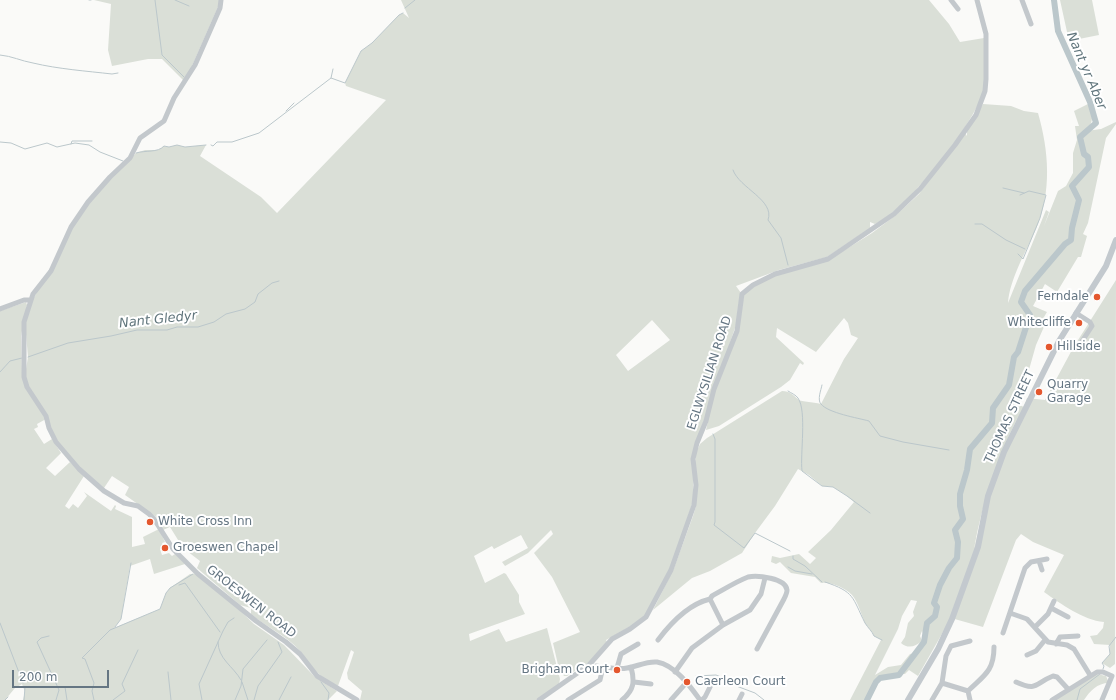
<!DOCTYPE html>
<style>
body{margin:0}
#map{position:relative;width:1116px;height:700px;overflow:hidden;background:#fafaf8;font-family:"DejaVu Sans",sans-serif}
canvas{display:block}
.scale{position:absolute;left:12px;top:670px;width:97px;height:18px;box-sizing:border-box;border:2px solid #657683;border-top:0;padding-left:5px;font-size:12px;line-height:14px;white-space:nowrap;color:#657683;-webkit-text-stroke:3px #fff;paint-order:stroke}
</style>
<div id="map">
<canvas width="1116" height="700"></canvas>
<div class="scale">200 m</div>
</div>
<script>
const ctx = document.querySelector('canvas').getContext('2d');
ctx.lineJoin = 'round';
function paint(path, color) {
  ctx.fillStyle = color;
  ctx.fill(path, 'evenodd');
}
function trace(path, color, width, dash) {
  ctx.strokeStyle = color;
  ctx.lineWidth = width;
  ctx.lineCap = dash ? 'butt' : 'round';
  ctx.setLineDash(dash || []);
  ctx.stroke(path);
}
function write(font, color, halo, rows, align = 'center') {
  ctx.font = font + ' "DejaVu Sans",sans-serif';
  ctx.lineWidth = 4;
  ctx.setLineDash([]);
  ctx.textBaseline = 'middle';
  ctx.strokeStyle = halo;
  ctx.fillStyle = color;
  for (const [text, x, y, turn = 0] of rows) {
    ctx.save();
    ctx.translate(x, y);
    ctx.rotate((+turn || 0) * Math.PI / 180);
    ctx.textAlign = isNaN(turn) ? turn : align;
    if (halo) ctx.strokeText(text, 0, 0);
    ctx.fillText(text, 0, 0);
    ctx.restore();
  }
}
paint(new Path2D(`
 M94,0H221L185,82L162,59H148L112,66L108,50L111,4Z
 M401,0H929L949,24L960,42L984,38C984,51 987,82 983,93C972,126 907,210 875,224L870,222V228L827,257L779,270L736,286L741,293L738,307L737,322L694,450L693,501L671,567L648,612L638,622L606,640L607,642L588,663L567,676H564L559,669L553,643L580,632L552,577L534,553L553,534L551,530L528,553L505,566L502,562L528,548L521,535L494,549L492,546L474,556L485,583L504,573L506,574L519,595V602L525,614L469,634L470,641L499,629L506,642L547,628L560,679L559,684L536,700H360L362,691L348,679L347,673L354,652L351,650L338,686C326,680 317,674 309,664C305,660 304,654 300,651C286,635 266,627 251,614V608L240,605L197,568L200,561L183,548L170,527L163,530L156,517L125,495L129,487L112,476L104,488L72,461L62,449L29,387L25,375L28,357L25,323L32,301L77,219L100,190L136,153L145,150H158L164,146L169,147L177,145L185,147L206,145L200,156L261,197L277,213L386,100L346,86L345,83L361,51L372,43L399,15L403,13L409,18ZM652,320L670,340L628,371L616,355Z
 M1060,0H1092L1099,35L1069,41Z
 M1090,103C1093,114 1094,123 1086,131L1101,129L1116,122V124L1106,138L1088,223L1083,234L1087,236L1081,257H1078L1057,292L1045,284L1033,306L1047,312L1044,317L1047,320L1036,345L1019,405L1024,407L1027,398L1045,400L1073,348L1116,280L1115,664L1110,668L1102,663L1110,654V645L1094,644L1090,636L1097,635L1103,628L1104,622C1083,620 1061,604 1044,592L1064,555L1033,542L1021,534L1016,540L983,627L951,618L918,676L909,670L905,674H901L894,677L880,678L876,682L867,700H850L881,640L874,636C872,631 868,628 865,623C861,614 858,602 852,595C846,588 829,581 821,583L815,577L791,573L780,562L776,564L771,562L772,556L780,558L799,554L810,564L816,558L808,552L831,530L854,502L847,496L833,487L822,486L809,475L798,469L775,506L755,533L742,553L710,571L692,578L653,610L674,568L693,516L696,506L695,463L696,453L700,444L707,438L782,391C790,391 793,395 799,400C800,401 817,403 821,404L844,359L858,338L851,335L848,323L844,318L816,352L777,328L776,337L804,363L803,365L800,363L790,380L781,387L719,426L706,430L715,389L739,328L744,294L752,288L772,277L832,258L872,233L896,215L919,194L965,133L967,136V131L983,104L1011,106L1024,111L1038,113C1049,151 1052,192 1036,229C1026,252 1010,278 1008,303L1046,210L1049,212L1044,226L1058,191L1066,186L1073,173V153L1077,140L1075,126H1079L1074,111ZM1018,417L987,496L974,549C982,503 997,459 1018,417ZM911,600L917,601L913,612L914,616L908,623L905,637L901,643C908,649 915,647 922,641L920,636L922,631C926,640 921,645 916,653L910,654L901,665L888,667L875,675L898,629L902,616Z
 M26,302L27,305L21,336L22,373L46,419L37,424L38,427L34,429L44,444L52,439L61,453L46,468L55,476L70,462L84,476L65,506L69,509L73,504L78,508L87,496L84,492L111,511L115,505L116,506L115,509L132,517V547L145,544L143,537L159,529L165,542L162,543L164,548L160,549L162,555L169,553L172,556L175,554L185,564L154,574L150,559L130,566L121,619L114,628L160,609L166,593L170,588L190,574H196L229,600L254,624L284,645L315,677L337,691L328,700H23L25,692L22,684L15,688L5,700H0V311Z
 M1097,674L1106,676L1109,683C1097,683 1090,691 1084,700H1055Z`), '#dadfd7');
trace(new Path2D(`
 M89,0H91
 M155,0L162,55L184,77
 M175,0L189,6
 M405,8L415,0
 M0,55C12,56 21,61 33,63C58,69 86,71 112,74L118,73
 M331,78L333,69
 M286,111L294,103
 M0,142L11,143L25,149L47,143L57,147L75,143L89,145L100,152L123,161
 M71,144L72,141H92
 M211,145L213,146L217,142H232L259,133L331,78L345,83L361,51L372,43L399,15L403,13
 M136,153C145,150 158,153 164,146L169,147L177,145L185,147L206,145
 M733,170C739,188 775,200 768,220L781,238L788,265
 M1003,188L1024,193
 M975,224H982L1006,240L1025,249
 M1018,254L1023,259L1040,218L1046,195L1029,191L1020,195
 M28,357L68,343L111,336L137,330H167L177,327H198L214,322L226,314L245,309L255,302L258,294L272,283L279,281
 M0,372L10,361L22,358
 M822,385C821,390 817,400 821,404C828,413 858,418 869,421L880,436L903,442L949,450
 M788,391C791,393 796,395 798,398C807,411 800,454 802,471L822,486L833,487L847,496L870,513
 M713,434L715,439V522L714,525L744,548L755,533L790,551
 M793,556V559L805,566L822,582
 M788,567L795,571L812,574
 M825,582C855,592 852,597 865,623C868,628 872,631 874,636L882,640
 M179,585L185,583L220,632
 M0,623L23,683
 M115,627L121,619L131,563
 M49,636L41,638L37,642L59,690L56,700
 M218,642C218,659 233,666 241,680
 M1103,669L1104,666L1102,663L1110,654L1109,646L1116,637
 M168,672L171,700
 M696,676L716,675L726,679L731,684L755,693L764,700
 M242,682L248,700
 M321,682L329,693L328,700
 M65,687L67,700
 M5,700L8,697
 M24,700L25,687
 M94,700L92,691L94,683L85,659L82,658L110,630L160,609L166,593L170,588L193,574
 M113,700L125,691L122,684L138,650
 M202,700L199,684L223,631L228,622L234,618
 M235,700L241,686L243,669L267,640
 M254,700L258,686L282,652L278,642
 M279,700L291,677
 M1077,700L1080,689L1100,674`), '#bbc7cb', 1);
trace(new Path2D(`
 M867,700L876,682L880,678L899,675L924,642L927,623L935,616L937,607L934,603L940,585L949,568L957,558L958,542L955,530L963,519L960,506V494L967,470L970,449L992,423L993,408L1009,385L1014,357L1018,352L1030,315L1021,302L1025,291L1065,244L1071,240L1072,228L1079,200L1072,186L1089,167L1088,157L1084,154L1080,137L1096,123L1090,102L1058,31L1054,0`), '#bbc7cb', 6);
trace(new Path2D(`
 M221,0L220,8L195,65L174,98L164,121L140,138L130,158L110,177L88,202L71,227L51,271L33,294L24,322V377L27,387L46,416L49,428L56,442L79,469L104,491L124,503L138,506L149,514L154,519L173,549L198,574L256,621L286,642L300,654L317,676L357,700
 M951,0L958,9
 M1022,0L1031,24
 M0,309L24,300H31
 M1076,313L1090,322L1092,326L1077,349
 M1039,561L1042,570
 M1051,608L1068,617
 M1010,613L1027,619L1048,642L1067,645L1074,649L1090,675
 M723,625L710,599L712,596C723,590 737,581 748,577C757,575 786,578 787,590C787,593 785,597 784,599L757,649
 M1035,627L1048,614L1054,601
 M1003,633L1025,568L1031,562L1047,559
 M658,640C670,624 689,604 710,599
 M1056,644L1060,637L1078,636
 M1027,655L1036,651L1045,640
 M596,666C606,667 617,670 627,668C636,667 646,661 657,662C675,665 690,686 700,700
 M617,668L621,654L638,644
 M675,672L692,648L723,625L750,610L761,594L765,578
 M634,682L651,684
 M1016,682C1038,692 1035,683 1053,676L1057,677L1068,689
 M942,683L968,691
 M968,691C983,676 994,672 994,647
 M968,691L970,700
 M539,700L589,665L612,639L630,629L646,617L671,570L694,505L696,485L693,459L697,443L706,421L714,389L737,331L742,294L753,285L775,274L828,259L894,214L920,189L955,145L976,115L985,91L986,79V34L977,0
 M568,700L600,680L603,667
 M622,700C634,690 635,682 631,667
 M671,700L686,683
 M702,700L705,697L714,679
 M739,700L742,694
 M932,700L942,683L946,656L951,646L970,641
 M1052,700L1097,672H1103L1112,676
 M1102,700L1112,676`), '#c3c8cc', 5);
trace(new Path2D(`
 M908,700L938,649L952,619L978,547L988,496L1004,452L1059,341L1106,266L1116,240`), '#c3c9ce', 6);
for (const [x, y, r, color] of [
 [1097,297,4,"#e4572e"],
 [1079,323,4,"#e4572e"],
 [1049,347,4,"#e4572e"],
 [1039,392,4,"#e4572e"],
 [150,522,4,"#e4572e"],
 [165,548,4,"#e4572e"],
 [617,670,4,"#e4572e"],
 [687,682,4,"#e4572e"]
]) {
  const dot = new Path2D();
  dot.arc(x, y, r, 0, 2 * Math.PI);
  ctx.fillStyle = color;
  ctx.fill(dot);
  trace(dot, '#fff', 1.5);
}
write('12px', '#657683', '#fff', [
 ["Ferndale",1089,297,"right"],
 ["Whitecliffe",1071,323,"right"],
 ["Hillside",1057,347],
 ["Quarry",1047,385],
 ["Garage",1047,399],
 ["White Cross Inn",158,522],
 ["Groeswen Chapel",173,548],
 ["Brigham Court",609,670,"right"],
 ["Caerleon Court",695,682]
], 'left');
write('12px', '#657683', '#fff', [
 ["EGLWYSILIAN ROAD",710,373,-72],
 ["THOMAS STREET",1010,417,-65],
 ["GROESWEN ROAD",251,602,38]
]);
write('italic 13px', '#60757c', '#fff', [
 ["Nant yr Aber",1086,71,67],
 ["Nant Gledyr",158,320,-6]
]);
</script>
